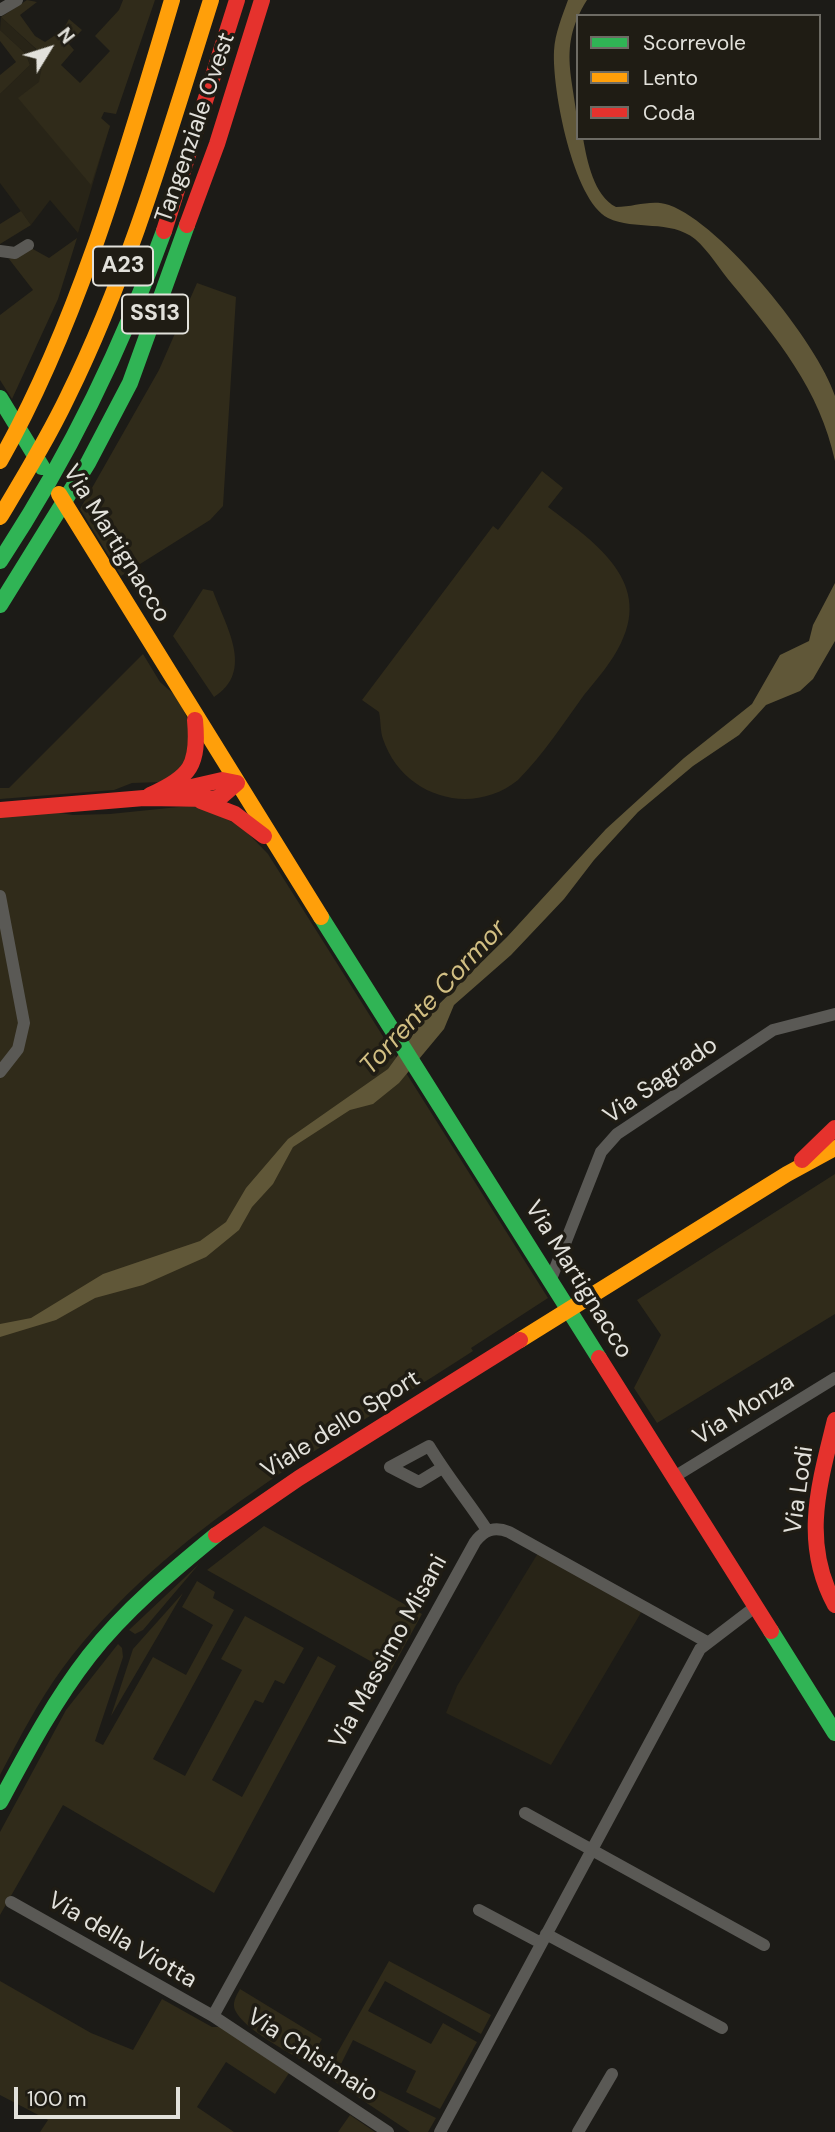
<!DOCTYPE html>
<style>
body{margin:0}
#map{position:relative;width:835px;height:2132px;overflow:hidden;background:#1c1b17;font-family:"DM Sans",sans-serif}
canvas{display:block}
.legend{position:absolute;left:576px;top:14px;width:245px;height:126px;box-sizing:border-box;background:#1f1c14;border:2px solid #6d6b64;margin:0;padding:9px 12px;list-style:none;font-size:21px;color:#e2e1db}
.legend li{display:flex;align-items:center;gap:14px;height:35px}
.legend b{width:35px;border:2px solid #6d6b64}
.north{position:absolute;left:14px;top:14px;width:70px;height:70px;-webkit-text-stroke:5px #1f1c14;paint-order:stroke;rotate:52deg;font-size:19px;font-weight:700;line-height:28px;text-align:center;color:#e2e1db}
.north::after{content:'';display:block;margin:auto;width:24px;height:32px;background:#e2e1db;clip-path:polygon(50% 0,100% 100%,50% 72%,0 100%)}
.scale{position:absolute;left:14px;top:2087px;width:166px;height:32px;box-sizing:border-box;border:4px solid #e2e1db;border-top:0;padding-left:9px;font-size:21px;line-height:24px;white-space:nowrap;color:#e2e1db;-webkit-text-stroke:5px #1f1c14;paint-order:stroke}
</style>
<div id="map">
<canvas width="835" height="2132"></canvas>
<ul class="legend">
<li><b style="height:9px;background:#30b455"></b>Scorrevole</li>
<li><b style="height:9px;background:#ff9f0a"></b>Lento</li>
<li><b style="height:9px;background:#e5322d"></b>Coda</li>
</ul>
<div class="north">N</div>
<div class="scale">100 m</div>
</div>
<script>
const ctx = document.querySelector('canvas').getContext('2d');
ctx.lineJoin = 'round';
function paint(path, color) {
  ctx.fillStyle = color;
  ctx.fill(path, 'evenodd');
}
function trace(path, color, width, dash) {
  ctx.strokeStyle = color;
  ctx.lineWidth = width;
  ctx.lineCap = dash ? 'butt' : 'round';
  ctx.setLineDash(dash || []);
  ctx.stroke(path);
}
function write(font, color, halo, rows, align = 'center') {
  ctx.font = font + ' "DM Sans",sans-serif';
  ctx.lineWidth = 7;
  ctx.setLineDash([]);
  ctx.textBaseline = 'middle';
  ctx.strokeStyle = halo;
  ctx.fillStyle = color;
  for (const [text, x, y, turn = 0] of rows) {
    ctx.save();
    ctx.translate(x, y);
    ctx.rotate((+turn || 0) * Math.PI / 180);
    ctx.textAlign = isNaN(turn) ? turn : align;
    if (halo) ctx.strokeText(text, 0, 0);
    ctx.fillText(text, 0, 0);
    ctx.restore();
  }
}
paint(new Path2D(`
 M1,17L104,112L101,119L110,126L78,233L50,200L31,225L0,183V94L30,65L26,54L0,30Z
 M538,1553L642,1611L551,1765L446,1713L457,1686Z`), '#282417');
paint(new Path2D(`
 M27,0L37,2L20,15L35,36L45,42L63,30L69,19L82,30L69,44L74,50L61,65L80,83L110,51L95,36L119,10L123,0H155L116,114L104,112L101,118L110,126L91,185L18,98L39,82L44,56L1,17Z
 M0,30L26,54L30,65L0,94V75L16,62L0,41Z
 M21,211L31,225L0,244V224Z
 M77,238L58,299L12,399L0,380V315L33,290L9,259L31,248L49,258Z
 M197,283L236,297L223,506L210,520L121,576L80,509L159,370Z
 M542,471L563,488L548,507C590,539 653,579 621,643C612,662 597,679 584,695C563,724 543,755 518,780C471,818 402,796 383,739C380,730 381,721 379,712L362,700L493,526L498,530Z
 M203,589L213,591C226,627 255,671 214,697L173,636Z
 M143,654L160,682L176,696L183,709L189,722L188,765L162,782L132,783L114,790L0,799V788H9Z
 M198,805L242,827L268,854L548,1298L471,1348L473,1351C329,1445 167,1528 62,1669C38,1702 19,1739 0,1775V815L48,811L73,815L110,814Z
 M835,1174V1314L657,1423L634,1388L661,1335L637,1300Z
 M264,1526L422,1614L390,1672L207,1570Z
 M199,1564L143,1630L135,1634L129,1630Z
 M197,1581L215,1592L213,1598L234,1610L153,1759L185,1776L242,1670L221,1659L245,1616L304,1648L284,1684L275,1680L263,1703L255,1700L212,1780L242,1797L318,1656L336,1666L214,1893L63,1805L0,1915V1832L66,1710L118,1644L122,1648L123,1657L95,1741L103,1745L153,1657L186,1675L213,1625L182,1607Z
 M183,1593L111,1716L133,1649Z
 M389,1961L491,2015L481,2034L385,1981L368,2011L431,2044L443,2023L477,2042L440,2109L406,2092L416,2071L353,2040L338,2070L436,2118L428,2132H410L325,2075Z
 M0,1981L91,2033L133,2050L162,1999L212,2027H221L289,2073L275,2094L226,2062L197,2107L234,2132H40L48,2120L0,2095Z
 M240,1989L322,2039L308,2064C290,2053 243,2029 235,2010C232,2003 236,1996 240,1989Z
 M350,2115L375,2132H338Z`), '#302b1a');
paint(new Path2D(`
 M568,0H587C554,52 578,85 578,138H583C587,161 594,196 616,207C635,207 651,199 669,205C722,224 818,343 835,396C835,411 835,444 835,461C820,390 777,338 732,284C720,270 709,251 695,239C670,219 635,231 608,218C573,200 552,89 554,51C555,33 562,17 568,0Z
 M835,583V641L813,679L800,691L766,705L739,735L693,766L638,812L594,860L564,899L511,955L454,1005L444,1029L399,1083L373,1104L350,1110L293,1147L273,1184L252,1207L239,1230L206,1257L143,1285L95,1298L56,1320L0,1337V1324L31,1318L103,1274L200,1241L226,1222L246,1188L288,1139L388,1069L425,1018L507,937L606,829L684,758L752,704L780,655L809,641L813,625Z`), '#605738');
trace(new Path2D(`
 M0,10L17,0
 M0,251L15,253L28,245
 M0,896L24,1023L18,1049L0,1072
 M551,1279L601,1152L617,1134L773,1030L835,1014
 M442,1468L419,1482L390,1467L429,1446C447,1476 468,1501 487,1530
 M674,1477L835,1378
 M525,1813L764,1945
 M11,1902L213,2016L388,2132
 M479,1910L541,1943
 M546,1934L722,2028
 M213,2016L475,1542C484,1530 494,1526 509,1532L707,1642
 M440,2132L700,1649L755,1607
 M578,2132L612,2074`), '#5a5955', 12);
trace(new Path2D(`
 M0,398L42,467
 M0,561C68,458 122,348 164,231
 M0,605L88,463L130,383L187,225
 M321,917L599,1358
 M771,1631L835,1733
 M0,1802C27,1752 54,1701 89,1656C125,1610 171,1572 216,1535`), '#30b455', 16);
trace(new Path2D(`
 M0,461C78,324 127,151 172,0
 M59,494L321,917
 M0,517C24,477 48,438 68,396C130,270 169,133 211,0
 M520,1340L787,1174L835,1148`), '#ff9f0a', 16);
trace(new Path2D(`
 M187,225L217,144L262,0
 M164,231L237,0
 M174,791L222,780L237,783
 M150,795C191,777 199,765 195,720
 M201,801L235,814L264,836
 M0,810L144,798L213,799L222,796L237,783
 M802,1160L835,1128
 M599,1358L771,1631
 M835,1420C819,1485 801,1542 835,1605
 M216,1535L299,1478L520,1340`), '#e5322d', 16);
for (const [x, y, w] of [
 [123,266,60],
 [155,314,66]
]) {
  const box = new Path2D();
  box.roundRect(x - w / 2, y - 19.5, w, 39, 5);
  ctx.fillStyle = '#1f1c14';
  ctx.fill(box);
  trace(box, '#e2e1db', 2);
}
write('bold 23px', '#e2e1db', null, [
 ["A23",123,266],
 ["SS13",155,314]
]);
write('24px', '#e2e1db', '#1f1c14', [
 ["Tangenziale Ovest",196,128,-71],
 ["Via Martignacco",116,544,58],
 ["Via Sagrado",661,1081,-35],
 ["Via Martignacco",578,1280,58],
 ["Via Monza",744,1410,-32],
 ["Viale dello Sport",341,1425,-32],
 ["Via Lodi",800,1490,-82],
 ["Via Massimo Misani",389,1652,-61],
 ["Via della Viotta",122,1941,30],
 ["Via Chisimaio",312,2056,33]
]);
write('italic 26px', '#d2bf83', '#1f1c14', [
 ["Torrente Cormor",434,998,-47]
]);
</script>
